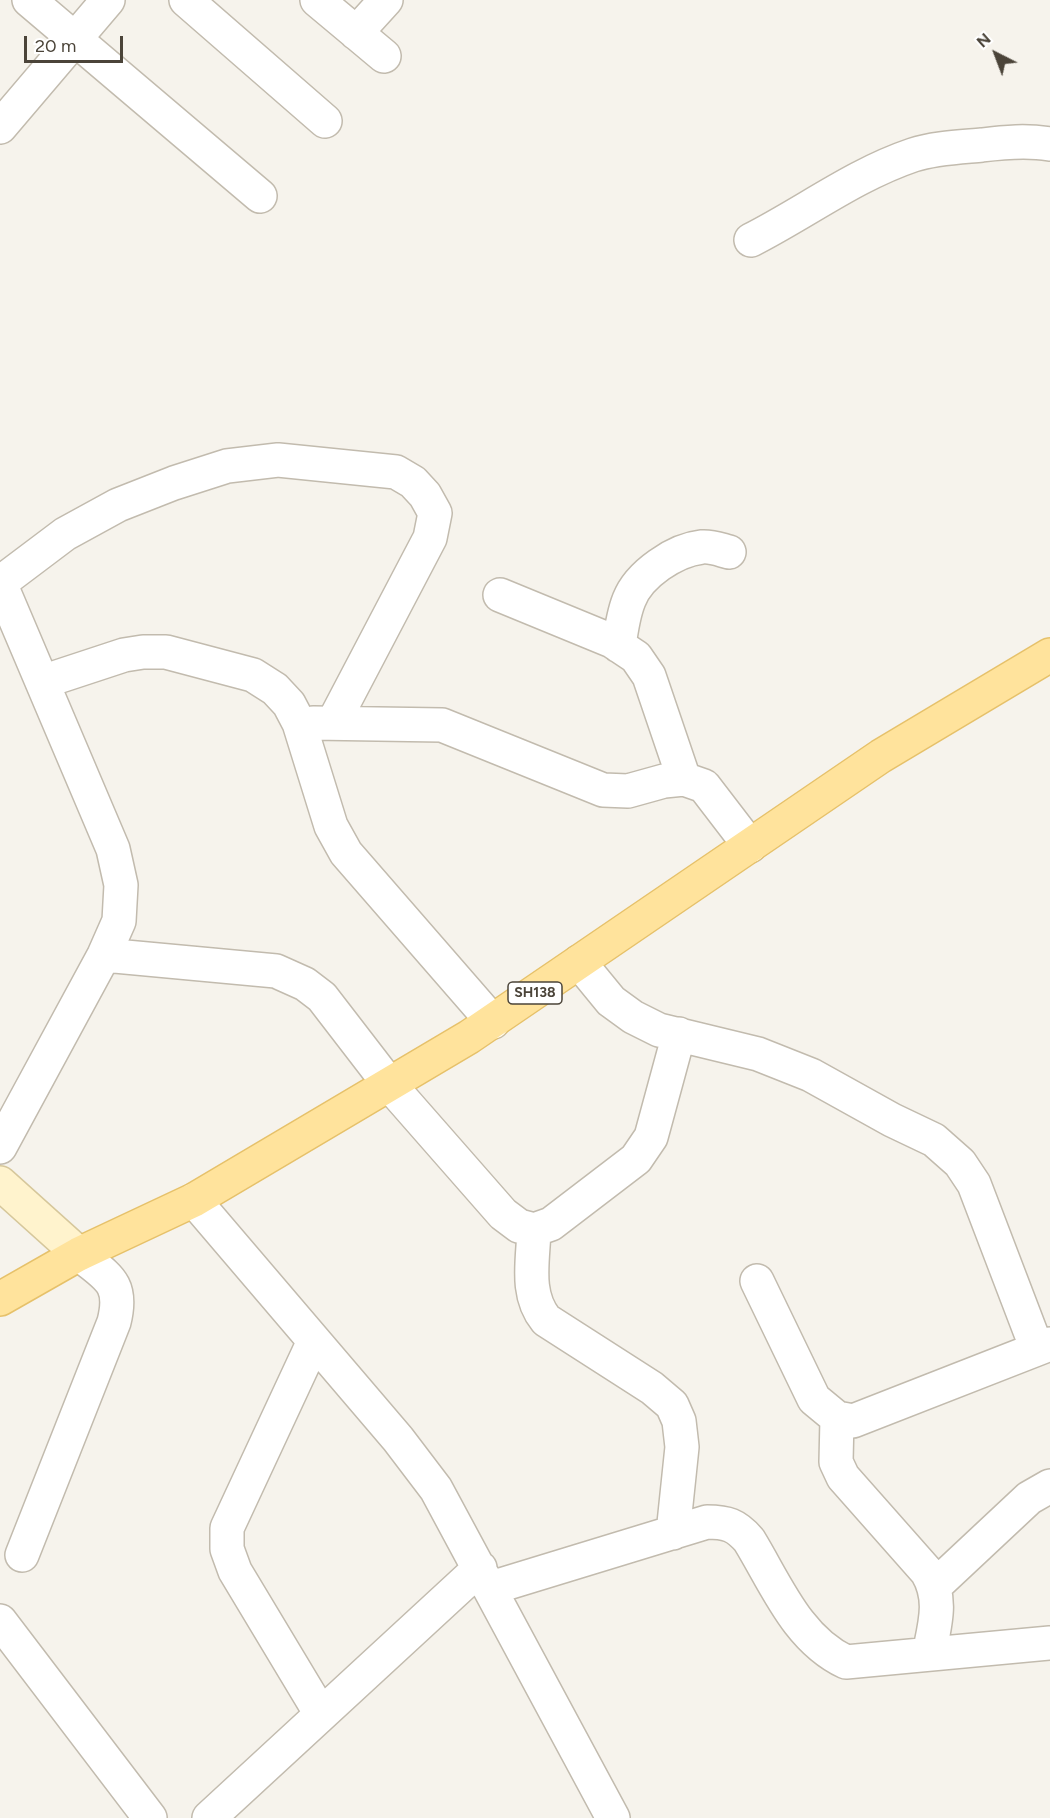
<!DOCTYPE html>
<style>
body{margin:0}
#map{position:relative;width:1050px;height:1818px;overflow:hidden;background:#f6f3ec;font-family:Figtree,sans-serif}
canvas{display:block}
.north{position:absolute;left:966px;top:24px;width:60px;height:60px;-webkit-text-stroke:4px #fff;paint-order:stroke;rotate:318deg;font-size:16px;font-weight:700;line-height:24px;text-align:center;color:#4b4439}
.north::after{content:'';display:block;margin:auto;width:21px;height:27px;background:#4b4439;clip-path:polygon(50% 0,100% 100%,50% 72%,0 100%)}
.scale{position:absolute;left:24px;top:36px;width:99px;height:27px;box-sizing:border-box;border:3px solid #4b4439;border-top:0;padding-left:8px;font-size:18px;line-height:21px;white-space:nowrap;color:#4b4439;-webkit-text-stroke:4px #fff;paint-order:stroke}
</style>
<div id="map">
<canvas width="1050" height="1818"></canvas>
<div class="north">N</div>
<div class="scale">20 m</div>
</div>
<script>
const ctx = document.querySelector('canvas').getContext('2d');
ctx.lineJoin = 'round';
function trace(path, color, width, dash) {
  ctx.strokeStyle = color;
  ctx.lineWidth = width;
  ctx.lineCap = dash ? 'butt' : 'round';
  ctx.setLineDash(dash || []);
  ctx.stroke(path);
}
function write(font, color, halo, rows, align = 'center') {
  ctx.font = font + ' Figtree,sans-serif';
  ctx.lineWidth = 4.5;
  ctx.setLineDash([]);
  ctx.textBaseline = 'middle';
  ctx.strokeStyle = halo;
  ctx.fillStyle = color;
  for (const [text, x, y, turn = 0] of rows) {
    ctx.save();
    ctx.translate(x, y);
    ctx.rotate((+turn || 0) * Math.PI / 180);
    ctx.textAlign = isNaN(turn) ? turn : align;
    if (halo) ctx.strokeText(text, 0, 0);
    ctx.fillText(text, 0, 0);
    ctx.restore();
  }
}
const street = new Path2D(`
 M29,0L260,196
 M186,0L325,121
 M317,0L384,56
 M356,33L386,0
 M0,127L108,0
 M751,240C806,212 854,175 913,155C934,148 960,147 982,145C1005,142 1027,140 1050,144
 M0,583L65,534L118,505L174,483L227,466L278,460L396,472L413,482L425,495L435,513L430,538L333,723
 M500,595L612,641L636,657L649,676L684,779
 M619,646C621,631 623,615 629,600C639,574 675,550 702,547C711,546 721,550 729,552
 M42,682L124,655L143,652H166L253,675L275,689L289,704L299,723L331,826L346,853L493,1022
 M313,723L442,725L603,790L628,791L664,781L684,779L704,786L750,846
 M104,955L276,971L305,984L322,997L389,1084L503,1214L519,1226L534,1230L551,1224L636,1159L651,1137L679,1034
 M579,962L611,1001L633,1017L659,1030L758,1054L811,1075L892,1120L934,1140L960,1163L974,1184L1037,1349
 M0,1147L104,955L119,921L121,885L113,849L0,583
 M194,1200L398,1439L436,1489L613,1818
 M534,1230C533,1261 525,1294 546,1320L652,1388L672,1405L679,1421L682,1447L673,1533
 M757,1281L814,1399L837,1418L853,1421L1050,1344
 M314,1341L227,1528V1549L235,1571L321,1714
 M837,1418L836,1462L843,1477L927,1572C943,1599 935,1624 929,1654
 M22,1555L114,1322C124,1282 107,1277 79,1254
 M935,1586L1029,1498L1050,1486
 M491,1588L707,1522C727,1522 736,1525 749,1540C776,1584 797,1639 846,1662L1050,1643
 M0,1621L150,1818
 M209,1818L480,1568`);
const secondary = new Path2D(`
 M0,1183L79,1254`);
const primary = new Path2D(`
 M0,1299L79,1254L194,1200L469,1037L881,756L1050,655`);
trace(street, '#c2bbae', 36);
trace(secondary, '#d6c79b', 36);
trace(primary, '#e6c16a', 36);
trace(street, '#fff', 33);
trace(secondary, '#fff3cd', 33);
trace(primary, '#ffe39c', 33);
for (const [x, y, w] of [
 [535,993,54]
]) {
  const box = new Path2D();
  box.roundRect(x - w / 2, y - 11, w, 22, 4.5);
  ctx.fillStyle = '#fff';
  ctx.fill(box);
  trace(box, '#4b4439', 1.5);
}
write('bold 14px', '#4b4439', null, [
 ["SH138",535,993]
]);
</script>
